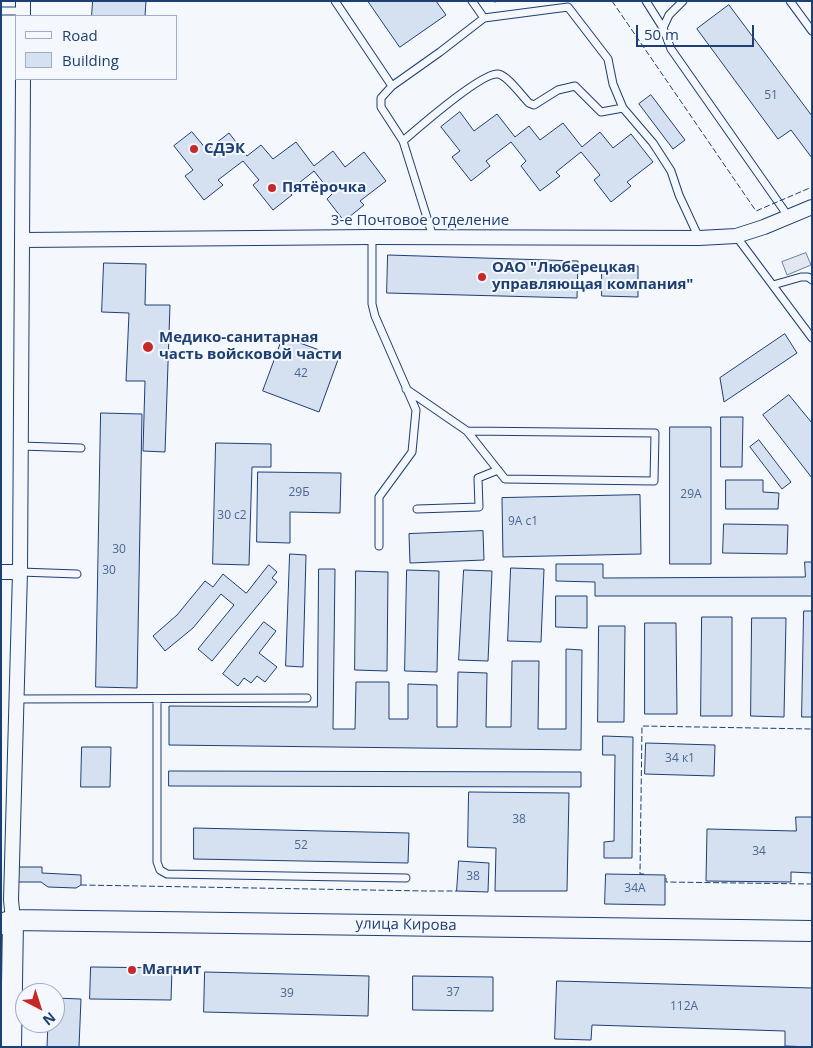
<!DOCTYPE html>
<meta charset="utf-8">
<style>
body{margin:0}
#map{position:relative;width:813px;height:1048px;overflow:hidden;background:#f4f7fb;font-family:"Open Sans",sans-serif}
canvas{display:block}
.frame{position:absolute;inset:0;border:2px solid #1d3f73;pointer-events:none}
.legend{position:absolute;left:15px;top:15px;width:162px;height:65px;box-sizing:border-box;background:#f4f7fb;border:1px solid #9eadc5;margin:0;padding:6px 9px;list-style:none;font-size:15px;color:#1d3f73}
.legend li{display:flex;align-items:center;gap:10px;height:25px}
.legend b{width:25px;border:1px solid #9eadc5}
.north{position:absolute;left:15px;top:983px;width:50px;height:50px;box-sizing:border-box;background:#f4f7fb;border:1px solid #9eadc5;border-radius:50%;rotate:140deg;font-size:14px;font-weight:700;line-height:20px;text-align:center;color:#1d3f73}
.north::after{content:'';display:block;margin:auto;width:18px;height:22px;background:#c62828;clip-path:polygon(50% 0,100% 100%,50% 72%,0 100%)}
.scale{position:absolute;left:636px;top:25px;width:118px;height:22px;box-sizing:border-box;border:2px solid #1d3f73;border-top:0;padding-left:6px;font-size:15px;line-height:18px;white-space:nowrap;color:#1d3f73;-webkit-text-stroke:4px #f4f7fb;paint-order:stroke}
</style>
<div id="map">
<canvas width="813" height="1048"></canvas>
<div class="frame"></div>
<ul class="legend">
<li><b style="height:6px;background:#f4f7fb"></b>Road</li>
<li><b style="height:14px;background:#d5e0f0"></b>Building</li>
</ul>
<div class="north">N</div>
<div class="scale">50 m</div>
</div>
<script>
const ctx = document.querySelector('canvas').getContext('2d');
ctx.lineJoin = 'round';
function paint(path, color) {
  ctx.fillStyle = color;
  ctx.fill(path, 'evenodd');
}
function trace(path, color, width, dash) {
  ctx.strokeStyle = color;
  ctx.lineWidth = width;
  ctx.lineCap = dash ? 'butt' : 'round';
  ctx.setLineDash(dash || []);
  ctx.stroke(path);
}
function write(font, color, halo, rows, align = 'center') {
  ctx.font = font + ' "Open Sans",sans-serif';
  ctx.lineWidth = 4;
  ctx.setLineDash([]);
  ctx.textBaseline = 'middle';
  ctx.strokeStyle = halo;
  ctx.fillStyle = color;
  for (const [text, x, y, turn = 0] of rows) {
    ctx.save();
    ctx.translate(x, y);
    ctx.rotate((+turn || 0) * Math.PI / 180);
    ctx.textAlign = isNaN(turn) ? turn : align;
    if (halo) ctx.strokeText(text, 0, 0);
    ctx.fillText(text, 0, 0);
    ctx.restore();
  }
}
const parking = new Path2D(`
 M806,253L811,265L787,275L782,262Z`);
paint(parking, '#e3e8f0');
trace(parking, '#687fa3', 1);
const building = new Path2D(`
 M93,1H146L145,16H92Z
 M368,1H436L446,15L400,47Z
 M729,5L812,116V158L791,130L778,139L697,29Z
 M651,95L685,140L673,149L639,104Z
 M460,112L474,131L497,114L515,137L529,126L540,140L563,123L582,147L600,132L613,148L631,134L653,162L627,182L631,186L611,202L594,180L600,175L581,152L556,172L560,176L540,191L521,166L526,161L511,142L486,161L490,166L471,181L452,157L460,151L441,127Z
 M192,132L207,150L229,133L247,156L261,145L273,159L296,142L314,166L333,151L345,167L364,152L386,181L360,201L364,205L344,221L327,199L332,194L314,171L289,191L292,195L273,210L253,185L259,180L243,161L218,180L223,185L204,200L185,176L193,170L174,146Z
 M388,255L578,261L577,298L387,293Z
 M104,263L146,264L145,305H170L165,452L143,451L145,381H126L129,313L102,312Z
 M602,266H638V297L602,296Z
 M785,334L797,353L724,402L720,378Z
 M283,337L339,357L319,412L263,391Z
 M789,395L812,423V478L763,415Z
 M101,413L142,414L137,688L96,687Z
 M721,417H743L742,467H721Z
 M670,427H711V564H670Z
 M759,440L791,482L782,489L750,447Z
 M216,443L271,444V467H252L249,565L213,564Z
 M258,472L341,473L340,513L290,512V543L257,542Z
 M726,480H763V492L779,493L778,509H726Z
 M640,495L641,554L503,557L502,498Z
 M724,524L788,525L787,554L723,553Z
 M483,531L484,560L410,563L409,534Z
 M290,554L306,555L303,667L286,666Z
 M805,562H812V596H595V582L556,581V564H603V578L805,577Z
 M269,565L277,572L272,578L277,582L212,661L198,649L234,605L221,594L193,628L165,651L153,636L177,615L205,581L213,587L223,574L246,593Z
 M511,568L544,569L541,642L508,641Z
 M319,569H335L333,729H355L356,682H389V719H408V684L437,685V727H457L458,672L487,673L486,727H511L512,661H539L538,729H566V649L582,650L581,750L169,745V706L317,707Z
 M407,570L439,571L437,672L405,671Z
 M464,570L492,571L488,661L459,660Z
 M356,571L388,572L387,671L355,670Z
 M556,596H587V628L556,627Z
 M804,611H812V717H802Z
 M702,617H732V716H701Z
 M752,618H786L784,717L751,716Z
 M264,622L276,631L259,653L277,667L265,682L257,676L251,683L244,678L238,686L223,674Z
 M645,623H676L677,714H645Z
 M599,626H625L624,722H598Z
 M603,736L633,737L632,858H604V842L614,841L615,755H603Z
 M646,743L715,745L714,776L645,774Z
 M82,747H111L110,787H81Z
 M169,771L581,772V787L169,786Z
 M469,792L569,793L567,891H495L496,848L468,847Z
 M796,817H812V873L791,872V882L706,881L707,829L796,831Z
 M194,828L409,833L408,863L194,859Z
 M459,861L489,863L488,892L457,891Z
 M19,867H42V873L81,875V885L76,888L48,887L41,882H18Z
 M606,874L665,875V905L605,904Z
 M91,967L172,968L171,1000L90,999Z
 M205,972L369,976L368,1016L204,1012Z
 M413,976L493,977V1011L413,1010Z
 M557,981L812,988V1047L785,1046V1031L592,1025L591,1040L555,1039Z
 M55,998L81,999L79,1047H47L48,1023H55Z`);
paint(building, '#d5e0f0');
trace(building, '#1d3f73', 1);
const lane = new Path2D(`
 M335,1L392,86L381,98V107L403,141C418,128 482,72 498,74C507,75 522,96 529,103L534,105L558,90L575,86L601,112L623,108L653,143L671,171L679,195L699,238
 M472,1L484,18L568,7L608,59L613,84L623,108
 M646,1L663,28
 M683,1L669,15L663,28L671,49L788,216
 M790,1L812,31
 M1,11H23
 M392,86L440,52L484,18
 M403,141L433,237
 M736,236L812,338
 M372,237V304L375,316L416,410L412,452L379,497V546
 M773,285L801,277H808L812,280
 M406,389L467,431L655,433L654,481L505,479L467,431
 M21,446L81,448
 M417,509L479,507L478,478L498,470
 M20,572L77,574
 M16,699L307,698
 M157,699V862L160,870L167,874L406,878`);
const street = new Path2D(`
 M23,16V1
 M23,240L372,237L699,238L736,236L764,227L812,207
 M1,572H20
 M13,920L11,900L20,572L23,79`);
const secondary = new Path2D(`
 M1,924L13,920L812,931
 M11,1047L13,920`);
trace(lane, '#1d3f73', 9);
trace(street, '#1d3f73', 16);
trace(secondary, '#1d3f73', 22);
trace(lane, '#f4f7fb', 7);
trace(street, '#f4f7fb', 14);
trace(secondary, '#f4f7fb', 20);
trace(new Path2D(`
 M493,1L494,2L500,1
 M612,1L756,211L812,187
 M644,874H640L642,726L812,729
 M666,878V882L812,884
 M81,885L426,891H457`), '#1d3f73', 1, [6, 2.5]);
for (const [x, y, r, color] of [
 [194,149,5,"#c62828"],
 [272,188,5,"#c62828"],
 [482,277,5,"#c62828"],
 [148,347,6,"#c62828"],
 [132,970,5,"#c62828"]
]) {
  const dot = new Path2D();
  dot.arc(x, y, r, 0, 2 * Math.PI);
  ctx.fillStyle = color;
  ctx.fill(dot);
  trace(dot, '#f4f7fb', 2);
}
write('12px', '#4b6792', null, [
 ["51",771,96],
 ["42",301,374],
 ["29Б",299,493],
 ["29А",691,495],
 ["30 с2",232,516],
 ["9А с1",523,522],
 ["30",119,550],
 ["30",109,571],
 ["34 к1",680,759],
 ["38",519,820],
 ["52",301,846],
 ["34",759,852],
 ["38",473,877],
 ["34А",635,889],
 ["37",453,993],
 ["39",287,994],
 ["112А",684,1007]
]);
write('bold 15px', '#1d3f73', '#f4f7fb', [
 ["СДЭК",204,149],
 ["Пятёрочка",282,188],
 ["ОАО \"Люберецкая",492,268],
 ["управляющая компания\"",492,285],
 ["Медико-санитарная",159,338],
 ["часть войсковой части",159,355],
 ["Магнит",142,970]
], 'left');
write('15px', '#1d3f73', '#f4f7fb', [
 ["3-е Почтовое отделение",420,221],
 ["улица Кирова",406,925,1]
]);
</script>
